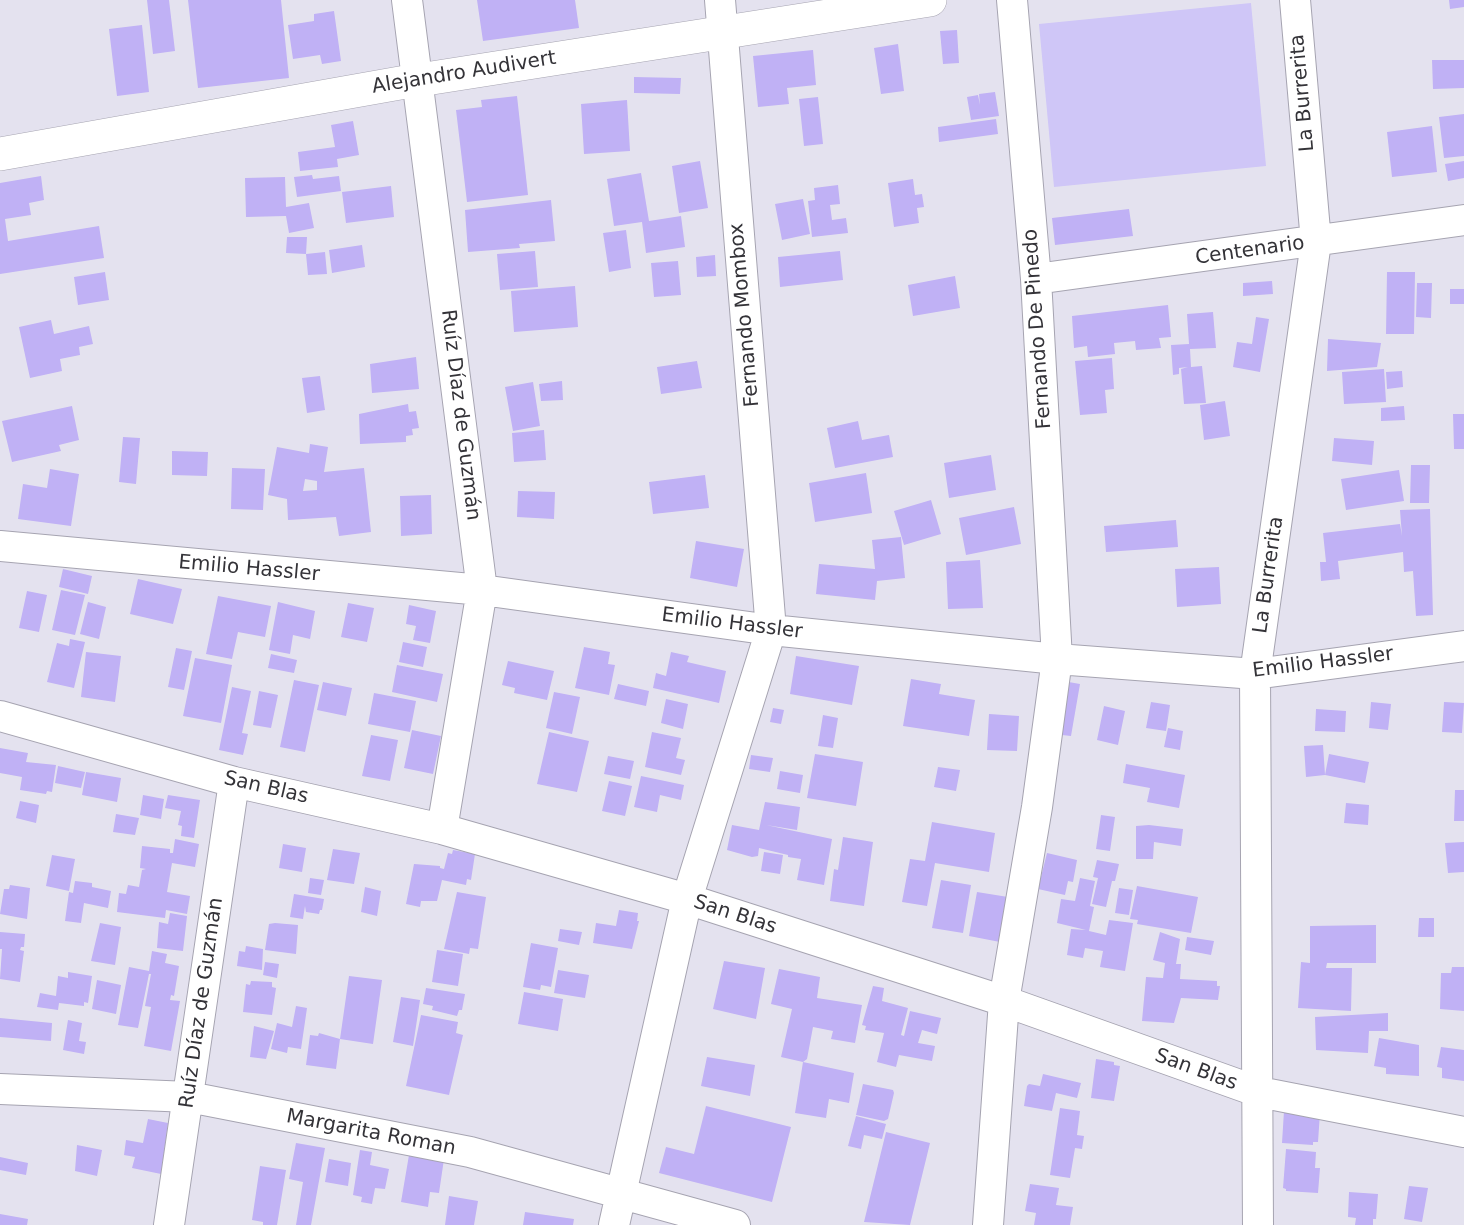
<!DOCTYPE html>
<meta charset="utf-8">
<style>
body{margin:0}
canvas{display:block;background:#e4e2ef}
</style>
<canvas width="1464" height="1225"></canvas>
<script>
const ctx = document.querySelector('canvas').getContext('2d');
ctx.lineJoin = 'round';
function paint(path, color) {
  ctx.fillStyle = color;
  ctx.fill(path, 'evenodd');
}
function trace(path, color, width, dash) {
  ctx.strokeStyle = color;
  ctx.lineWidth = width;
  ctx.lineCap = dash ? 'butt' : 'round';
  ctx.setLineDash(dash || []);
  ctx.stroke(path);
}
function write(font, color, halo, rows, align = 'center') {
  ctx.font = font + ' "DejaVu Sans",sans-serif';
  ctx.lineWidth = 4.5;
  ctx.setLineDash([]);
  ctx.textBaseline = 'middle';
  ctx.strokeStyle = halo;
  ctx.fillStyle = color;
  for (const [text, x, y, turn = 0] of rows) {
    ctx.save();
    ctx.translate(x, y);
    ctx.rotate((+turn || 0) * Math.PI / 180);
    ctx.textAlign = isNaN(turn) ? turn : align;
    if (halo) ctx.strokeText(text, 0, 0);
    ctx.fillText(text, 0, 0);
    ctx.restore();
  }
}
paint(new Path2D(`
 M1251,3L1266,166L1054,187L1039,24Z`), '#cfc6f7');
paint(new Path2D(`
 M147,0H169L175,51L153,54Z
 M188,0H281L289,78L198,88Z
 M477,0H575L579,28L483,41Z
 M1449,0H1464V7L1450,9Z
 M334,11L341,61L322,64L320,55L293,59L288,25L314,21V14Z
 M142,25L149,92L117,96L109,29Z
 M957,30L959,63L943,64L940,31Z
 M898,44L904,91L881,94L874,48Z
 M813,50L816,85L787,88L789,104L758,107L753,56Z
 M1432,60H1464V88L1433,89Z
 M634,77L681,78L680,94L634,93Z
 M995,92L999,116L971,120L967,97L978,95L980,105L979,94Z
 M517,96L528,195L467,202L456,110L482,107L481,100Z
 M818,97L823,144L804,146L799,99Z
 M627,100L630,151L584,154L581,104Z
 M1464,114V156L1444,158L1439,117Z
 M996,119L998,134L939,142L938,127Z
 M353,121L359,155L337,159L338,167L300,171L298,152L335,147L331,125Z
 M1432,126L1437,172L1392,177L1387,132Z
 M700,161L708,208L679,213L672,166Z
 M1464,161V178L1448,181L1445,164Z
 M641,173L649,221L681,216L685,247L646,253L642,222L614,226L607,179Z
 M312,175L313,179L339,176L341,191L297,197L294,177Z
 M41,176L44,200L29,203L31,215L5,219L8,241L99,226L104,258L0,274V183Z
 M285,177L286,207L309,203L314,228L289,233L286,216L246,217L245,178Z
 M913,179L915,195L922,194L924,207L917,208L919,223L894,227L888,183Z
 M838,185L840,204L830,205L832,220L846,218L848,233L812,237L808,201L815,200L814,188Z
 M391,186L394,217L346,223L342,192Z
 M803,199L810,234L782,240L775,204Z
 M551,200L555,241L519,244L520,248L468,252L465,210Z
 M1129,209L1133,236L1055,245L1052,218Z
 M626,230L631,268L609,272L603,233Z
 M287,237H307L306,254L286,253Z
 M362,245L365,267L332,273L329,250Z
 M535,251L538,287L500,290L497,254Z
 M840,251L843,280L780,287L778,257Z
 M325,252L327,274L308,275L306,254Z
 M715,255L716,276L697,277L696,257Z
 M678,261L681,295L654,297L651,263Z
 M105,272L109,300L78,305L74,277Z
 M1387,272H1415L1414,334H1386Z
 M955,276L960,308L913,316L908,285Z
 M1272,281L1273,294L1243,296V283Z
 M1417,283H1432L1431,318L1416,317Z
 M575,286L578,327L514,332L511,291Z
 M1450,289H1464V304H1450Z
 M1168,305L1171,337L1159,338L1161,348L1136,350L1135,341L1114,343L1115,354L1088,357L1087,346L1074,348L1072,316Z
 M1213,312L1216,348L1190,349L1191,367L1202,366L1206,403L1184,404L1181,369L1188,367L1179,368V374L1173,375L1171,345L1189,344L1187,314Z
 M1256,317L1269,319L1260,372L1233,367L1237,342L1252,344Z
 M51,320L54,334L89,326L93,344L79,347L80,355L60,359L62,371L30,378L19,327Z
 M1328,339L1381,343L1377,367L1327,371Z
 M416,357L419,389L372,393L370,364Z
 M1112,358L1114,389L1105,390L1107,413L1080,415L1075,361Z
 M697,361L702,388L661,394L657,367Z
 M1384,369L1386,402L1344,404L1342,372Z
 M1402,371L1403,387L1387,389L1386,372Z
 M320,376L325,410L307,413L302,378Z
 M562,381L563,400L541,401L539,384Z
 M533,382L540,426L513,431L505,387Z
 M1225,401L1230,436L1204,440L1200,405Z
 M408,404L409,412L416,411L419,428L412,429L413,435L406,436V442L360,444L359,414Z
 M72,406L79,440L59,445L61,451L12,462L2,421Z
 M1404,406L1405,420L1381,421V408Z
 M1453,414H1464V449H1454Z
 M858,421L862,440L889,435L893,457L835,468L827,428Z
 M544,430L546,460L514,462L512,433Z
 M123,437L140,438L136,484L119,482Z
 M1334,438L1374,441L1372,465L1332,461Z
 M310,444L328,447L324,472L364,468L371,532L339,536L336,517L288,520L287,499L268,495L277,447L309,453ZM305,479L317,481V490L303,491Z
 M172,451L208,452L207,476L172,475Z
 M991,455L996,490L949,498L944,463Z
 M1411,465H1430L1429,503H1410Z
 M232,468L265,469L263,510L231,509Z
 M50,469L79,474L71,526L18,519L23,484L47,488Z
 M1399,470L1404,501L1346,510L1341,479Z
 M866,473L872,513L815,522L809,483Z
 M705,475L709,508L653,514L649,482Z
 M518,491L555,492L554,519L517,517Z
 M431,495L432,534L401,536L400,496Z
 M931,500L941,534L904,545L894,511Z
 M1014,507L1021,544L966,555L959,518Z
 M1430,509L1433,615L1416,616L1413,571L1404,572L1403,552L1338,561L1340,579L1321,581L1320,562H1326L1323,533L1400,524L1402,536L1400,510Z
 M1176,520L1178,547L1106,552L1104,526Z
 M901,537L905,578L877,581L875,600L816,594L819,564L875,569L872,540Z
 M696,541L744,549L737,587L690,578Z
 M980,560L983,608L948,609L946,562Z
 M1219,567L1221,604L1177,607L1175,569Z
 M63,569L92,576L88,594L59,587Z
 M138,579L182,589L173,624L130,614Z
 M61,590L85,595L75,635L52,630Z
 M27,591L47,595L39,632L19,628Z
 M218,596L271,606L265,637L238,632L232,659L206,654Z
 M88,602L106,607L99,639L80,634Z
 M278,602L315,611L310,639L293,635L290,654L269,650Z
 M348,603L374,608L367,642L341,637Z
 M409,605L436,611L430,643L413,640L416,626L406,624Z
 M70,639L85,642L74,688L47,682L57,643L69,646Z
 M403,642L427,647L423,667L399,662Z
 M584,647L610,652L608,664L615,665L609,695L575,688Z
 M176,648L192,651L184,690L168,687Z
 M86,652L121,656L115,702L81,697Z
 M671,652L689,656L687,662L726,671L719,703L653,688L656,673L666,676Z
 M271,654L297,660L294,673L268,668Z
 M796,656L859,666L852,705L790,694Z
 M195,658L232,665L221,723L183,716Z
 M508,661L554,671L547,700L514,693L515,688L502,685Z
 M397,665L443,674L437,702L392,692Z
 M911,679L941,684L939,694L975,700L969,736L903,726Z
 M294,680L319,685L305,752L280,747Z
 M1063,681L1080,684L1071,736L1053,734Z
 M323,682L352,688L346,716L317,710Z
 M618,684L649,691L646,706L614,699Z
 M232,687L251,691L242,733L248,734L243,755L219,750Z
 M259,691L278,695L271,728L253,725Z
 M554,692L580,697L572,734L546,728Z
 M374,693L416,701L410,732L368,724Z
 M666,699L688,704L683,729L661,723Z
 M1151,702L1170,705L1166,731L1146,728Z
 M1371,702L1391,704L1388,730L1369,728Z
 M1444,702L1464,703L1462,733L1442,732Z
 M1104,706L1125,711L1118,745L1097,740Z
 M773,708L784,710L781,724L770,722Z
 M1316,709L1346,711L1345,732L1315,731Z
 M989,714L1019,716L1017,751L987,750Z
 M823,715L838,718L833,748L818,746Z
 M1168,728L1183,731L1180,750L1164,747Z
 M412,730L441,736L433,774L404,768Z
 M549,732L589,741L577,792L537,784Z
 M652,732L681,738L676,758L685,760L681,775L645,767Z
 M371,735L398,740L390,781L362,776Z
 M1323,745L1325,775L1329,754L1369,762L1365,783L1325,775L1306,777L1304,746Z
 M0,748L28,753L26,762L56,765L52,792L47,791L46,794L20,790L22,777L0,773Z
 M815,754L863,762L856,806L807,798Z
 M751,755L773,758L770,772L749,769Z
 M608,756L634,761L630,779L604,774Z
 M1126,764L1185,775L1179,808L1147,802L1150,788L1123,783Z
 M58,766L85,772L81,788L55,783Z
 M938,767L960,770L956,791L934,787Z
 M780,771L803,775L800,793L777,789Z
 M86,772L121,778L117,802L82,795Z
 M641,776L684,785L681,800L660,795L657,812L634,807Z
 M609,781L632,786L625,816L602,811Z
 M1455,790H1464V821H1454Z
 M143,795L164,799L161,819L140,815Z
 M168,795L200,800L194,838L181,836L182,826L178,825L181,811L165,808Z
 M20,801L39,805L36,823L16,818Z
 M765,802L800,807L797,830L766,825L832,839L824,885L797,880L801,859L788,857V855L759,848L758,856L752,857L727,850L732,825L759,830Z
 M1346,803L1369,805L1368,825L1344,823Z
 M116,814L139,818L135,835L113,832Z
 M1101,815L1115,817L1110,851L1096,849Z
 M932,822L995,833L989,872L935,863L927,906L902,902L910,859L925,861Z
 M1149,825L1183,829L1181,846L1154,842L1153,859H1136V826Z
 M843,837L873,842L864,906L830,901L834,869L838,870Z
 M175,839L199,844L195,867L172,863L167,892L190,896L187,914L166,910L165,918L117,912L119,893L126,894L128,885L139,887L142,870L146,869L140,868L142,846L170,849V853H173Z
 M1464,842V872L1448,873L1445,843Z
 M283,844L306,848L302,872L279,868Z
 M333,849L360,853L354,884L327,880Z
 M453,850L475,854L471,880L467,879L466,885L442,880L437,901H421L420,907L406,904L414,864L440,866V868L444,869L448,853L452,854Z
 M764,852L783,855L780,874L761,871Z
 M1047,853L1077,860L1073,882L1068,881L1065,895L1038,889Z
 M52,855L75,859L69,891L46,886Z
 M1097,860L1119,864L1115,881H1112L1106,907L1092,904L1098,878L1093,877Z
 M310,878L324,880L321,895L308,893Z
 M1080,878L1095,881L1090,906L1094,907L1089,931L1106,935L1109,920L1133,923L1125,971L1100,967L1103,951L1085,948L1083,958L1067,955L1071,929L1086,930L1057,923L1061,899L1075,901Z
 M941,880L971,885L963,933L932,928Z
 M75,881L92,883V887L111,891L108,908L84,903L81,923L65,921L69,892L73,893Z
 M10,885L30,888L27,919L0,914L4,889H9Z
 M1137,886L1198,897L1191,933L1137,924L1138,920L1130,919Z
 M365,887L381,891L377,916L361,912Z
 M1119,888L1133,890L1129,915L1115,913Z
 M457,892L486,897L478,949L470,948L469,954L444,949Z
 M977,892L1008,897L1000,942L969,936Z
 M294,894L324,899L322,910H320L319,914L306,912L305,906L303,919L290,917Z
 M619,910L638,913L637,921H639L632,949L593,943L596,923L616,926Z
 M170,913L187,916L183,951L157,948L159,922L168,924Z
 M1419,918H1434V937H1418Z
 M100,923L121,927L115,965L91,961Z
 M275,923L298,925L296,954L265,950L269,924Z
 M1376,925V963H1327L1326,968H1352L1351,1011L1298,1008L1301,962L1310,963V926Z
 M560,929L582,932L579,945L558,941Z
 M0,932L25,934L24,947H21L20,950L24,951L20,982L0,979L2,949H0Z
 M1160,932L1180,939L1176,964H1181L1180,979L1217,981V986H1220L1218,1000L1181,998L1174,1023L1142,1021L1146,977L1163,978L1165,963L1153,960Z
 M1187,937L1214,941L1211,955L1185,950Z
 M531,943L558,948L551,987L541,985L540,990L523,987Z
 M246,946L263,949L262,970L237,966L239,951L245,952Z
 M437,950L463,954L458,986L432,982Z
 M152,951L167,954L165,963L179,966L174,996L171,995L170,1000L180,1001L171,1051L144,1046L151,1007L145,1006L151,974H149L138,1028L118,1025L129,967L149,971Z
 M724,961L765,968L756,1019L713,1009Z
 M265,962L279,964L277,978L263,975Z
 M1452,967H1464V1011L1440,1009L1441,973H1451Z
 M779,969L820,977L817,998L862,1005L855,1043L831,1039L833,1031L813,1027L807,1059L803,1062L781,1057L792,1009L771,1004Z
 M558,970L589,975L585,998L554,993Z
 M68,972L92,976L88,1003L84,1002V1006L59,1003L58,1010L37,1007L40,993L56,996L58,976L68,978Z
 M349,976L382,980L373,1044L340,1039L336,1069L306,1065L310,1035L318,1036L319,1033L340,1039Z
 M97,980L121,985L116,1014L92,1009Z
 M251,981L272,982V987L276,988L272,1015L243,1012L246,984L250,985Z
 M873,986L884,988L882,1001L908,1008L901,1035L904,1036L910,1011L941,1018L937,1034L922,1030L918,1043L935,1046L932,1061L899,1055L896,1067L877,1062L884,1033L865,1030L866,1026L862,1025Z
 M426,988L465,994L462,1010H459L457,1016L432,1010L433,1006L423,1004Z
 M524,992L563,999L558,1031L518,1024Z
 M401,997L420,1000L413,1046L393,1042Z
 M296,1006L307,1008L301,1049L288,1047L287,1053L271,1049L277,1023L292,1027Z
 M1388,1013V1031H1369L1368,1053L1316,1050L1315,1017Z
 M421,1015L458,1022L456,1033L463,1035L449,1095L406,1086Z
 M0,1018L52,1023L51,1041L0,1037Z
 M68,1020L82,1023L79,1041L86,1042L84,1054L63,1050Z
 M254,1026L274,1031L266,1059L250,1057Z
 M1379,1038L1419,1045V1076L1386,1074V1068L1374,1066Z
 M1441,1047L1464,1050V1081L1442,1078V1068L1437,1067Z
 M707,1057L755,1065L750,1096L701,1086Z
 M1096,1059L1114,1062V1065L1120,1066L1114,1101L1091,1098Z
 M803,1062L854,1073L849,1103L829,1099L826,1118L795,1113Z
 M1043,1074L1081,1083L1077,1098L1056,1093L1052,1111L1024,1106L1027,1086L1029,1084L1040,1086Z
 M863,1084L893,1090L894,1093L888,1119L884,1121L856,1115Z
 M706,1106L791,1127L772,1202L659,1173L666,1147L694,1154Z
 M1060,1108L1080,1111L1077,1135L1084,1136L1082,1149L1075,1148L1070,1178L1050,1175Z
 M1284,1111L1320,1113L1318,1142H1313V1145L1282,1143Z
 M856,1116L886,1124L882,1139L864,1135L861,1149L848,1146Z
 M148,1119L168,1123L161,1174L132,1168L135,1157L124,1155L126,1140L143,1143Z
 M886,1132L930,1143L910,1225L864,1222Z
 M296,1143L325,1148L311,1225H296L303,1182L289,1179Z
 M77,1145L102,1150L97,1176L75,1171Z
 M1286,1149L1316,1152L1315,1168H1320L1318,1193L1286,1191V1189L1283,1188Z
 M360,1150L372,1152L370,1165L389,1169L385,1189L375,1188L372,1204L361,1202L362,1197L353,1195Z
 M409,1155L444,1159L439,1193L430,1192L428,1207L401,1202Z
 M0,1157L28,1163L26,1175L0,1170Z
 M329,1159L351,1163L348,1186L325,1182Z
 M260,1166L286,1170L277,1225H263V1222L252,1220Z
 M1030,1184L1059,1188L1056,1205L1073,1207L1070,1225H1034L1036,1213L1025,1211Z
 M1409,1186L1428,1188L1422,1222L1404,1219Z
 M1349,1192L1378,1194L1376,1219H1373V1225H1355L1356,1218L1348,1217Z
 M449,1196L478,1201L474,1225H445Z
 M525,1212L574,1219L573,1225H523Z
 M0,1214L28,1219L27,1225H0Z`), '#c0b1f5');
const street = new Path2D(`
 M407,0L482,590L442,829
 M1036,279L1464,220
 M0,546L482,590L771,630L1057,659L1255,674L1464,646
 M0,716L234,782L442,829L687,899L1004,1001L1259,1092L1464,1132
 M0,1089L189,1097L470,1152L735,1225
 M169,1225L234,782
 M614,1225L687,899L771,630L720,0
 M988,1225L1004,1001L1037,807L1057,659L1036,279L1012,0
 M1258,1225L1255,674L1316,242L1295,0`);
const secondary = new Path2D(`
 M0,154L400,83L930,0`);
trace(street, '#a6a4b1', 32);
trace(secondary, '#a6a4b1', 34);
trace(street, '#fff', 30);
trace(secondary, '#fff', 33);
write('20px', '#343338', '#fff', [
 ["Alejandro Audivert",464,73,-9],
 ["La Burrerita",1303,93,-95],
 ["Centenario",1250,251,-8],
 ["Fernando Mombox",745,315,-95],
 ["Fernando De Pinedo",1038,329,-94],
 ["Ruíz Díaz de Guzmán",460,415,83],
 ["Emilio Hassler",249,569,5],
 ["La Burrerita",1269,575,-82],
 ["Emilio Hassler",732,624,7],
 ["Emilio Hassler",1323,663,-7],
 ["San Blas",266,788,13],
 ["San Blas",735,915,18],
 ["Ruíz Díaz de Guzmán",202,1003,-82],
 ["San Blas",1196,1070,20],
 ["Margarita Roman",371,1133,11]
]);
</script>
